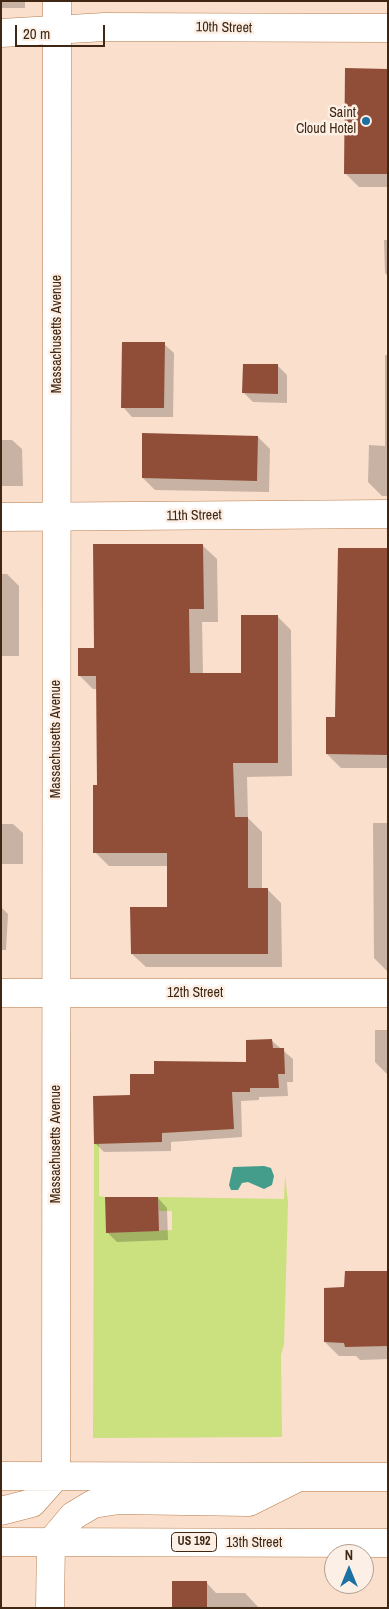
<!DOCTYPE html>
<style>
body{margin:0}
#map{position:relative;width:389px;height:1609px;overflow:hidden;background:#f9dfcc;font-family:"Archivo Narrow",sans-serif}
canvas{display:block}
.frame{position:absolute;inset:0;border:2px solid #3f2713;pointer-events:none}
.north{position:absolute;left:324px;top:1544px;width:50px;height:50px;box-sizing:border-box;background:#fcefe5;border:1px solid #b09f91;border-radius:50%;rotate:0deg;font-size:14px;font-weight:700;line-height:20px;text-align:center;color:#3f2713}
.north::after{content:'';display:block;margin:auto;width:18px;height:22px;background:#1b72a2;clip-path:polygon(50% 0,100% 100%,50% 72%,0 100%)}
.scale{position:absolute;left:15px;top:25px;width:90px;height:22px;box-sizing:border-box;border:2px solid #3f2713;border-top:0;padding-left:6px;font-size:15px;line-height:18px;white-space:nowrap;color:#3f2713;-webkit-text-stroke:4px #fcefe5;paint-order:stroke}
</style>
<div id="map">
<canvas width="389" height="1609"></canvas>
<div class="frame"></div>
<div class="north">N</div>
<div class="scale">20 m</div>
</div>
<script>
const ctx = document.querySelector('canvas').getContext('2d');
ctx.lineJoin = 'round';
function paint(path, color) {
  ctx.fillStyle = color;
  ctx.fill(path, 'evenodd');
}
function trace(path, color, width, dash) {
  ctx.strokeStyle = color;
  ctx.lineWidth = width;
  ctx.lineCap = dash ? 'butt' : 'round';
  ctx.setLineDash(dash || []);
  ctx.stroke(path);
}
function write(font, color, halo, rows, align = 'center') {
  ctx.font = font + ' "Archivo Narrow",sans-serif';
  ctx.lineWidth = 5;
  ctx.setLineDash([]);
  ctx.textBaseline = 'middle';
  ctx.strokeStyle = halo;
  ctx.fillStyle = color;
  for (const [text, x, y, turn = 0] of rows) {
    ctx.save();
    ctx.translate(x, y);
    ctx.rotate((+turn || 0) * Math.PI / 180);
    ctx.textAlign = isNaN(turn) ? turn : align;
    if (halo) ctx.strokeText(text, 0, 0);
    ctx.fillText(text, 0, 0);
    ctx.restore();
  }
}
paint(new Path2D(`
 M94,1144H99V1196L105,1197L106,1233L172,1230V1211H159L158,1197L284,1199L285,1176L288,1202L284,1344L281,1355L282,1437L93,1438Z`), '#cbe07e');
paint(new Path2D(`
 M264,1166L271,1168L274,1176L272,1185L264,1189L248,1182L242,1183L238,1190H231L229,1185L233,1167Z`), '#449c8b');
paint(new Path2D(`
 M1,1H25V8H1Z
 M388,70V187H359L345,173Z
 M384,240H388V276L385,273Z
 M164,344L174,353L173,417H132L123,407Z
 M385,355H388V496H382L368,482L369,445L385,446Z
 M278,366L287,375V403L253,402L244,393Z
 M258,437L270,449L269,492L155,490L143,478Z
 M1,440H12L22,449L23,486H1Z
 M203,546L217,559L218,622H202L203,674H243L277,616L291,630L292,776L247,777L248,818L262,832V889H267L281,903L282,967H146L132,954L168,908V866H109L95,852L98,786L97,689H93L79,675L95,649Z
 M388,549V768H341L327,754Z
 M1,574H7L19,586V656H1Z
 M373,823H388V972L374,958Z
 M1,824H13L23,833V864H1Z
 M1,907L8,914L6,950H1Z
 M375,1030H388V1075L375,1062Z
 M272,1041L293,1059V1082H287L288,1096L259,1097V1100L241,1101L242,1137L171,1142V1151L104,1152L95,1143L131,1097L156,1076L248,1064Z
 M158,1198L167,1208L168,1240L117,1242L107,1232Z
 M388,1273V1359L360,1360L356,1356H339L325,1342L345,1288Z
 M206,1582L216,1593H245L259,1608H173Z`), '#0003');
paint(new Path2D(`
 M345,68L388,69V174H344Z
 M122,342H165L164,408H121Z
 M243,364H278V394L242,393Z
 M142,433L258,436L257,481L142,478Z
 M93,544H203L204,609H189L190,673H241V615H278V763H233L235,817H248V888H268V954H131L130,907H167V853H93V785H97L96,676H78V648H94Z
 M338,548H388V755L326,754V717H335Z
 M272,1039L273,1048H284L285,1074H278L279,1088H250V1092H232L234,1129L162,1133V1142L94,1144L93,1096L130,1095V1074H154V1061L246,1062V1040Z
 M105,1197H158L159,1231L106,1233Z
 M345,1271H388V1346L345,1347L344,1343L324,1342V1288L344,1287Z
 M172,1581H207V1608H172Z`), '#904d37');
const minor = new Path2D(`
 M1,517L388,514
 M1,993H388
 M56,1476L57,1
 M50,1608L51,1542`);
const tertiary = new Path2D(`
 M1,33L105,27L388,28`);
const trunk = new Path2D(`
 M1,1476L388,1477
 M1,1511L32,1503L56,1476
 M1,1542L388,1543
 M51,1542L73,1516L93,1504L119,1500L249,1502L295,1479`);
trace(minor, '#b87e4f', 29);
trace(tertiary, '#b87e4f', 29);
trace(trunk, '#b87e4f', 29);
trace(minor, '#fff', 28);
trace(tertiary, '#fff', 28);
trace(trunk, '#fff', 28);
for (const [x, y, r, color] of [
 [366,121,5,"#1b72a2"]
]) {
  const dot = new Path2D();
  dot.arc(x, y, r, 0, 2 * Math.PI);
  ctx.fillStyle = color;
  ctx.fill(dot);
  trace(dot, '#fcefe5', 2);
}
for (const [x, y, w] of [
 [194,1542,45]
]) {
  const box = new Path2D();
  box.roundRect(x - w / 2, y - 9.5, w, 19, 4);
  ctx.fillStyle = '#fcefe5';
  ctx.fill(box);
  trace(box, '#3f2713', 1);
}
write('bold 12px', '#3f2713', null, [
 ["US 192",194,1542]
]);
write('14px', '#3f2713', '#fcefe5', [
 ["10th Street",224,28,1],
 ["Massachusetts Avenue",57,334,-90],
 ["11th Street",194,516,-1],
 ["Massachusetts Avenue",56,739,-90],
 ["12th Street",195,993],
 ["Massachusetts Avenue",56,1144,-90],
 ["13th Street",254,1543]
]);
write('14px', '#3f2713', '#fcefe5', [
 ["Saint",356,113],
 ["Cloud Hotel",356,129]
], 'right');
</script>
